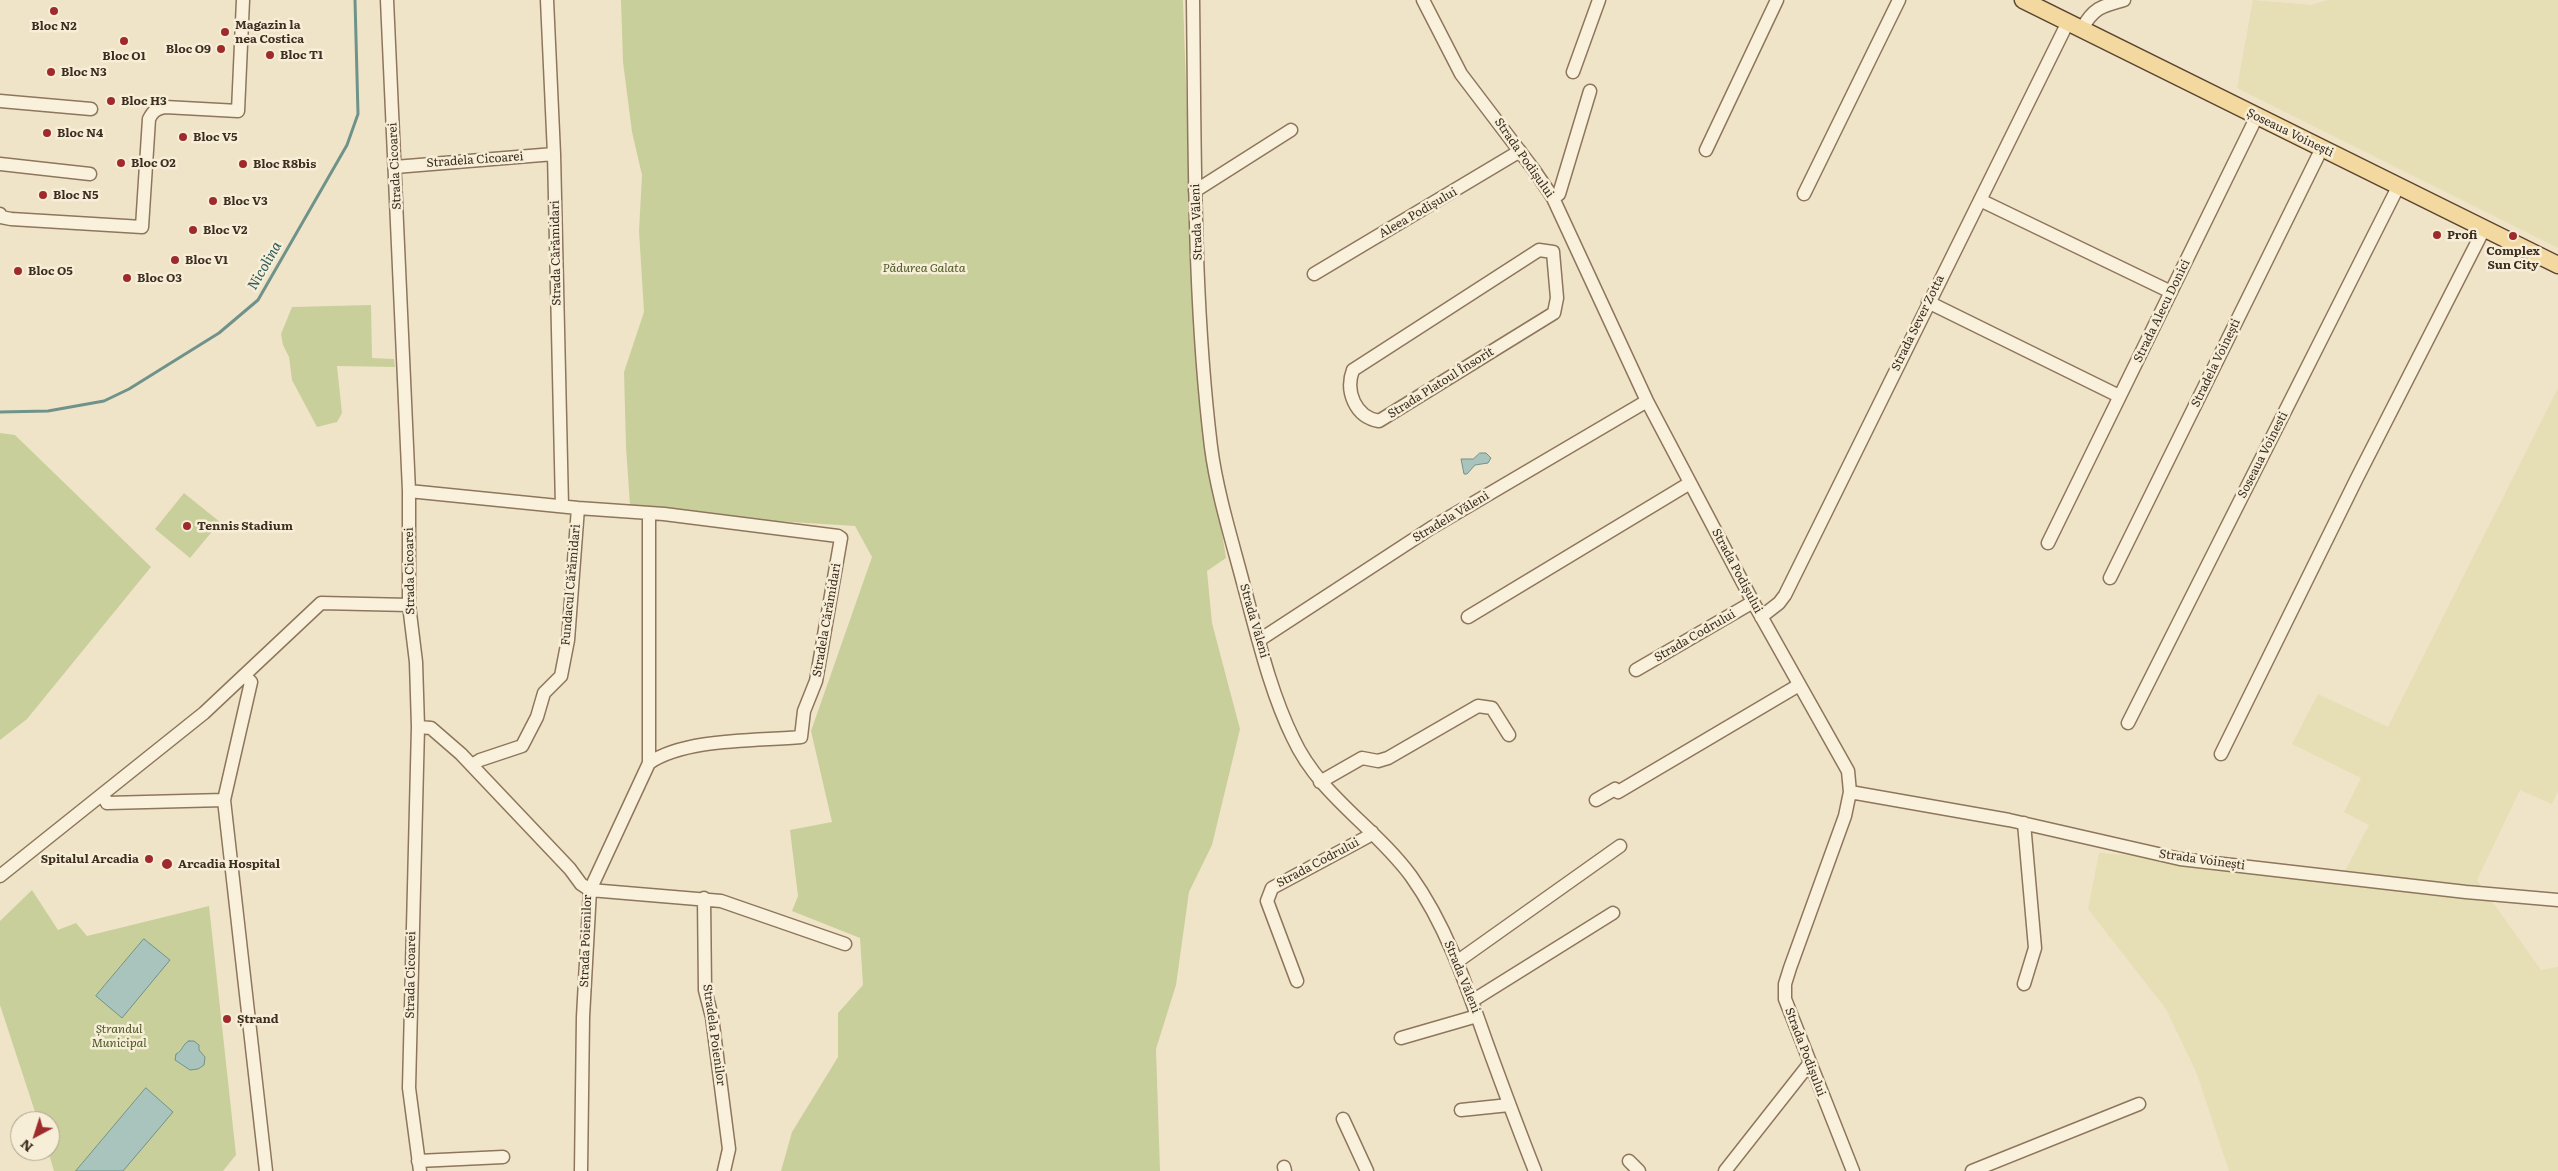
<!DOCTYPE html>
<meta charset="utf-8">
<style>
body{margin:0}
#map{position:relative;width:2558px;height:1171px;overflow:hidden;background:#f0e4c8;font-family:Literata,serif}
canvas{display:block}
.north{position:absolute;left:10px;top:1111px;width:50px;height:50px;box-sizing:border-box;background:#f7eed8;border:1px solid #ada18e;border-radius:50%;rotate:220deg;font-size:14px;font-weight:700;line-height:20px;text-align:center;color:#3d2e20}
.north::after{content:'';display:block;margin:auto;width:18px;height:22px;background:#9e2a2b;clip-path:polygon(50% 0,100% 100%,50% 72%,0 100%)}
</style>
<div id="map">
<canvas width="2558" height="1171"></canvas>
<div class="north">N</div>
</div>
<script>
const ctx = document.querySelector('canvas').getContext('2d');
ctx.lineJoin = 'round';
function paint(path, color) {
  ctx.fillStyle = color;
  ctx.fill(path, 'evenodd');
}
function trace(path, color, width, dash) {
  ctx.strokeStyle = color;
  ctx.lineWidth = width;
  ctx.lineCap = dash ? 'butt' : 'round';
  ctx.setLineDash(dash || []);
  ctx.stroke(path);
}
function write(font, color, halo, rows, align = 'center') {
  ctx.font = font + ' Literata,serif';
  ctx.lineWidth = 5;
  ctx.setLineDash([]);
  ctx.textBaseline = 'middle';
  ctx.strokeStyle = halo;
  ctx.fillStyle = color;
  for (const [text, x, y, turn = 0] of rows) {
    ctx.save();
    ctx.translate(x, y);
    ctx.rotate((+turn || 0) * Math.PI / 180);
    ctx.textAlign = isNaN(turn) ? turn : align;
    if (halo) ctx.strokeText(text, 0, 0);
    ctx.fillText(text, 0, 0);
    ctx.restore();
  }
}
paint(new Path2D(`
 M2253,0L2311,5L2328,0H2558V248L2237,88Z
 M2558,388V791L2552,804L2520,790L2477,880L2541,970L2558,967V1171H2229L2197,1074L2166,1009L2088,909L2099,853L2345,871L2369,825L2344,812L2361,778L2292,744L2318,694L2388,727Z`), '#e6deb5');
paint(new Path2D(`
 M621,0H1183L1190,200L1207,439L1226,558L1207,571L1212,623L1240,729L1212,845L1189,892L1176,985L1156,1049L1160,1171H781L792,1132L838,1057V1013L863,985L860,938L792,911L798,896L790,830L832,822L811,731L872,557L855,526L664,514L630,505L626,447L624,372L644,312L639,231L642,175L632,132L623,62Z
 M371,305L372,358L394,359L395,367L337,366L342,413L337,422L317,427L292,380L289,357L283,345L281,334L292,307Z
 M0,433L15,435L151,567L27,719L0,740Z
 M184,493L220,522L190,558L155,529Z
 M32,890L58,930L76,923L87,936L209,906L236,1155L223,1171H54L48,1151H50V1121H38L0,1005V921Z`), '#c9cf9b');
const water = new Path2D(`
 M1480,453H1486L1491,458L1488,463L1475,465L1467,474H1464L1461,459H1473Z
 M144,939L170,960L122,1018L96,996Z
 M189,1041H194L199,1045V1050L205,1057L204,1065L198,1069L190,1070L175,1060L176,1054C183,1051 182,1044 189,1041Z
 M146,1088L173,1112L123,1171H76Z`);
paint(water, '#a9c4bc');
trace(water, '#6f938a', 1);
trace(new Path2D(`
 M0,412L48,411L104,401L129,389L219,333L258,300L347,145L358,114L355,0`), '#6f938a', 3);
const minor = new Path2D(`
 M387,0L409,491V605L416,662L418,727L409,1088L420,1171
 M547,0L554,154L562,506
 M1193,0C1195,149 1193,299 1211,447C1217,494 1234,547 1246,594C1259,642 1271,693 1293,738C1319,795 1374,826 1411,876C1446,925 1466,984 1486,1041C1502,1085 1518,1128 1535,1171
 M1423,0L1461,74L1534,170L1553,198L1647,401L1753,602L1848,771L1850,792L1845,816L1790,968L1785,984V999L1853,1171
 M2082,29C2093,8 2102,6 2124,0
 M1573,72L1599,0
 M0,101L91,109
 M1706,150L1777,0
 M0,164L90,174
 M395,167L554,154
 M1195,191L1291,130
 M1804,194L1899,0
 M1553,198L1559,194L1590,91
 M1980,200L2171,292
 M0,214L1,217L11,219L142,227L149,119C153,111 156,109 165,107L238,111L243,0
 M1539,250L1553,252L1557,298L1554,313L1379,421C1355,417 1345,391 1353,370Z
 M1314,274L1520,151
 M1928,302L2119,396
 M409,491L578,508L664,514L838,536L841,538L816,681L804,711L801,737C756,741 686,738 649,763
 M2048,543L2257,116
 M2110,578L2322,148
 M1468,617L1690,483
 M1761,617L1779,603L1785,595L2068,22
 M1258,639L1264,637L1431,528L1647,401
 M1636,670L1753,602
 M245,676L251,682L224,800L266,1171
 M2128,723L2398,187
 M418,727L431,728L461,754L570,869L581,884L590,890L721,901L845,944
 M2221,754L2357,478L2484,229
 M472,765L480,760L522,746L537,717L544,693L561,676L568,640L578,508
 M1320,782L1362,758L1378,761L1388,758L1478,706L1492,708L1509,735
 M1850,792L2009,820L2180,859L2466,892L2558,900
 M103,795L107,803L224,800
 M1596,800L1615,789L1618,792L1799,685
 M2024,823L2035,948L2024,984
 M0,876L204,713L321,603L409,605
 M704,898L705,990L712,1017L729,1149L724,1171
 M1458,961L1620,846
 M1297,981L1267,901L1272,888L1367,837L1372,832
 M1472,1001L1613,913
 M1401,1038L1477,1016
 M1461,1110L1509,1105
 M1343,1119L1367,1171
 M418,1161L503,1157
 M1629,1161L1639,1171
 M1284,1167L1285,1171
 M581,1171L583,1017L590,890L649,763V514
 M1725,1171L1810,1063
 M1972,1171L2139,1104`);
const major = new Path2D(`
 M2023,0L2558,265`);
trace(minor, '#8d765c', 15);
trace(major, '#5b4430', 19);
trace(minor, '#faf1dc', 12);
trace(major, '#f3d9a0', 16);
for (const [x, y, r, color] of [
 [54,11,5,"#9e2a2b"],
 [225,32,5,"#9e2a2b"],
 [124,41,5,"#9e2a2b"],
 [221,49,5,"#9e2a2b"],
 [270,55,5,"#9e2a2b"],
 [51,72,5,"#9e2a2b"],
 [111,101,5,"#9e2a2b"],
 [47,133,5,"#9e2a2b"],
 [183,137,5,"#9e2a2b"],
 [121,163,5,"#9e2a2b"],
 [243,164,5,"#9e2a2b"],
 [43,195,5,"#9e2a2b"],
 [213,201,5,"#9e2a2b"],
 [193,230,5,"#9e2a2b"],
 [2437,235,5,"#9e2a2b"],
 [2513,236,5,"#9e2a2b"],
 [175,260,5,"#9e2a2b"],
 [18,271,5,"#9e2a2b"],
 [127,278,5,"#9e2a2b"],
 [187,526,5,"#9e2a2b"],
 [149,859,5,"#9e2a2b"],
 [167,864,6,"#9e2a2b"],
 [227,1019,5,"#9e2a2b"]
]) {
  const dot = new Path2D();
  dot.arc(x, y, r, 0, 2 * Math.PI);
  ctx.fillStyle = color;
  ctx.fill(dot);
  trace(dot, '#f7eed8', 2);
}
write('bold 12px', '#3d2e20', '#f7eed8', [
 ["Magazin la",235,25],
 ["nea Costica",235,39],
 ["Bloc N2",54,26,"center"],
 ["Bloc O9",211,49,"right"],
 ["Bloc T1",280,55],
 ["Bloc O1",124,56,"center"],
 ["Bloc N3",61,72],
 ["Bloc H3",121,101],
 ["Bloc N4",57,133],
 ["Bloc V5",193,137],
 ["Bloc O2",131,163],
 ["Bloc R8bis",253,164],
 ["Bloc N5",53,195],
 ["Bloc V3",223,201],
 ["Bloc V2",203,230],
 ["Profi",2447,235],
 ["Complex",2513,251,"center"],
 ["Sun City",2513,265,"center"],
 ["Bloc V1",185,260],
 ["Bloc O5",28,271],
 ["Bloc O3",137,278],
 ["Tennis Stadium",197,526],
 ["Spitalul Arcadia",139,859,"right"],
 ["Arcadia Hospital",178,864],
 ["Ștrand",237,1019]
], 'left');
write('12px', '#3d2e20', '#f7eed8', [
 ["Șoseaua Voinești",2290,133,26],
 ["Strada Podișului",1524,158,55],
 ["Stradela Cicoarei",475,160,-4],
 ["Strada Cicoarei",395,166,-93],
 ["Aleea Podișului",1418,213,-30],
 ["Strada Văleni",1197,222,-92],
 ["Strada Cărămidari",556,253,-91],
 ["Strada Alecu Donici",2162,311,-64],
 ["Strada Sever Zotta",1918,323,-64],
 ["Stradela Voinești",2216,363,-64],
 ["Strada Platoul Însorit",1441,383,-32],
 ["Soseaua Voinesti",2263,455,-63],
 ["Stradela Văleni",1451,517,-31],
 ["Strada Cicoarei",410,571,-91],
 ["Strada Podișului",1737,571,62],
 ["Fundacul Cărămidari",571,585,-85],
 ["Stradela Cărămidari",827,620,-80],
 ["Strada Văleni",1254,621,74],
 ["Strada Codrului",1695,636,-30],
 ["Strada Voinești",2202,860,8],
 ["Strada Codrului",1318,863,-28],
 ["Strada Poienilor",586,941,-88],
 ["Strada Cicoarei",411,975,-89],
 ["Strada Văleni",1462,977,68],
 ["Stradela Poienilor",714,1035,82],
 ["Strada Podișului",1805,1052,69]
]);
write('italic 12px', '#4d5a26', '#f7eed8', [
 ["Pădurea Galata",924,268],
 ["Ștrandul",119,1029],
 ["Municipal",119,1043]
]);
write('italic 14px', '#2f5d5a', '#f7eed8', [
 ["Nicolina",265,266,-60]
]);
</script>
